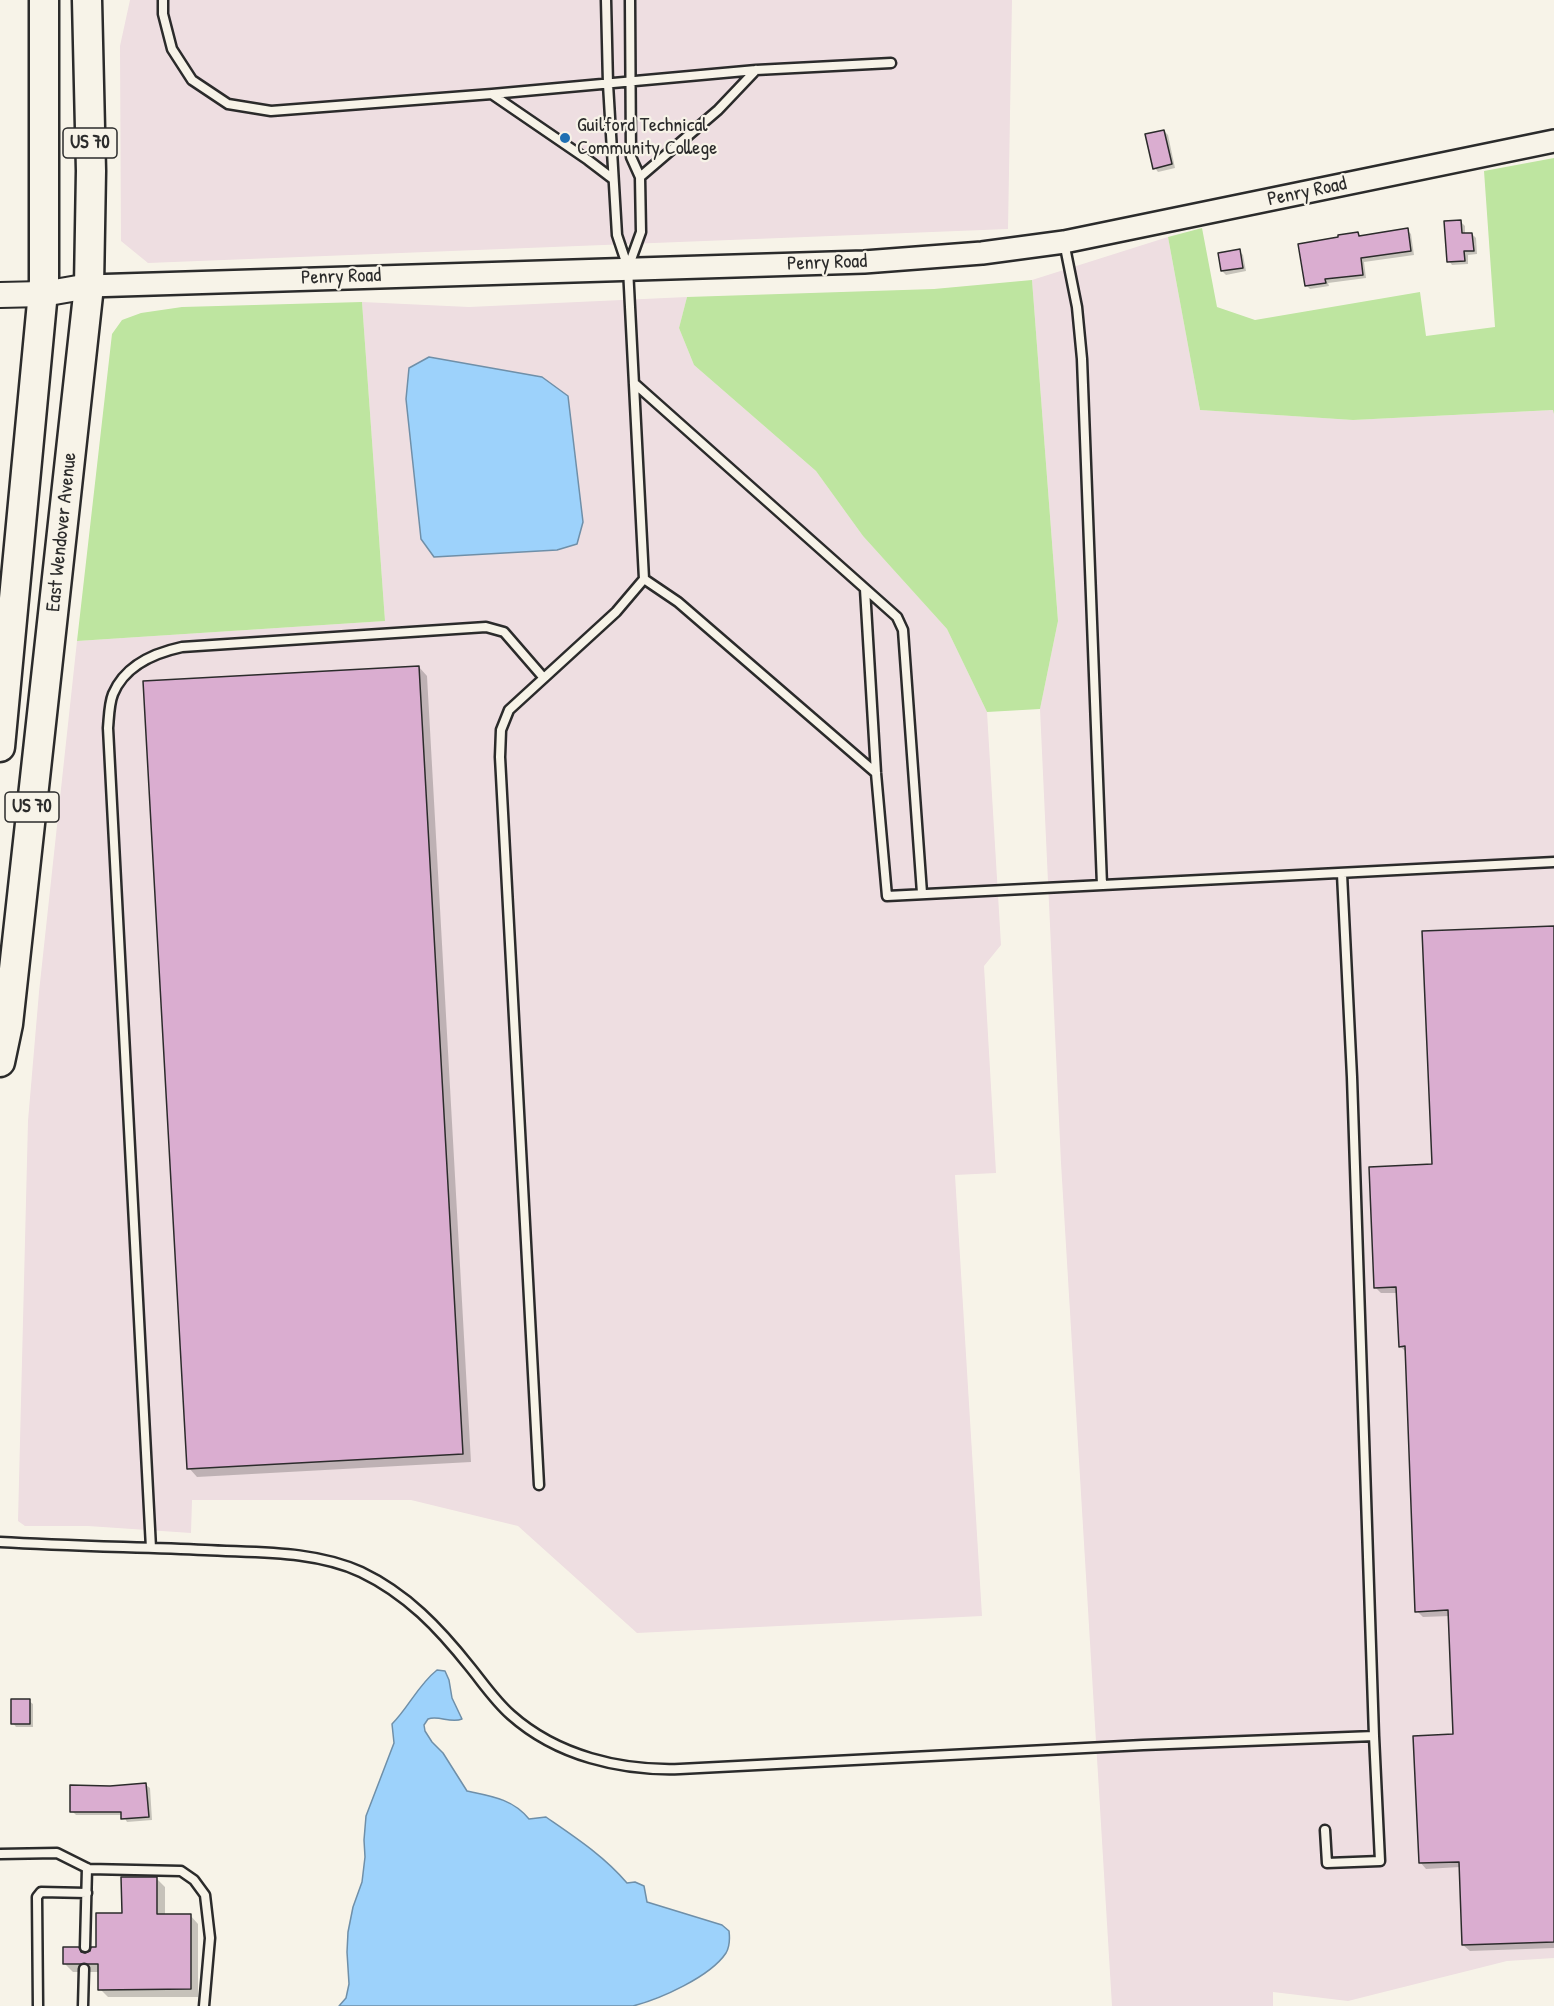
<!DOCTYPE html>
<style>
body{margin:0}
canvas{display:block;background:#f7f3e8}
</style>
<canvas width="1554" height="2006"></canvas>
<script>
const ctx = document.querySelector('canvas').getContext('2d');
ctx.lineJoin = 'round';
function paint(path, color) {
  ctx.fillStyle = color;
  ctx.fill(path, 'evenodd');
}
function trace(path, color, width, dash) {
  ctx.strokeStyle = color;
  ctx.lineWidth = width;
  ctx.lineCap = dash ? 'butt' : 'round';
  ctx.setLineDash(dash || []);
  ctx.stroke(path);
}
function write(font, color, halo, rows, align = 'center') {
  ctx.font = font + ' "Patrick Hand",sans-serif';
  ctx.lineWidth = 4.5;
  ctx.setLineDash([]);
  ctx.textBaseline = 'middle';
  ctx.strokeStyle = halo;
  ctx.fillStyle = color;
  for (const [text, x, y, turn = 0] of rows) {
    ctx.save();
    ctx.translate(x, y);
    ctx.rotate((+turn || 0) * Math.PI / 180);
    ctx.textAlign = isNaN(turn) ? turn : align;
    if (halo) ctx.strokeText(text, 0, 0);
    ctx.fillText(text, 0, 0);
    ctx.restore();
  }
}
paint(new Path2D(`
 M130,0H1012L1008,229L148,263L121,241L120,46Z
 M1168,237L1200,410L1353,420L1554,410V1958L1507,1961L1348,2001L1273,1992V2006H1112L1061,1163L1040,709L1058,621L1032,280Z
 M687,297L679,328L694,365L816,471L863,536L947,629L987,712L1001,945L984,966L996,1173L955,1175L982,1616L637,1633L518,1526L411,1500H192L191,1533L88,1526H25L18,1521L28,1121L39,992L77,641L385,621L362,302L469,307Z`), '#eedee1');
paint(new Path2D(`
 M1554,158V414L1553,410L1353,420L1200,410L1168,237L1202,228L1217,307L1255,320L1420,292L1426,336L1495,327L1484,171Z
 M1032,280L1058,621L1040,709L987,712L947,629L863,536L816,471L694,365L679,328L687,297L934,289Z
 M362,302L385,621L77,641L112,334L122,320L141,313L182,307Z`), '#bee5a0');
const water = new Path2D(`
 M429,357L542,377L568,396L583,522L577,544L557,550L434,557L421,539L406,399L409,368Z
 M437,1670L445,1671L449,1680L452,1698L462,1719C451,1724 439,1715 428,1719L424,1725L425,1731L432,1742L443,1753L467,1791C491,1796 513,1799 529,1819L546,1817C575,1837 604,1856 627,1883L635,1882L644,1886L647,1902L722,1925L729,1931C730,1939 730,1946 726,1953C710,1977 660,1999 633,2006H339L346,1998L349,1984L347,1952L348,1932L353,1907L362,1882L365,1857L364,1840L366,1816L394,1743L392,1724C409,1707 418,1685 437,1670Z`);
paint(water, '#9dd2fb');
trace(water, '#6f8fa8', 1.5);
paint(new Path2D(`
 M1164,131L1168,135L1175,168L1158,172L1155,168Z
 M1461,222L1465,226V235L1472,234L1476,238L1477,254L1468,255V264L1452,265L1449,261Z
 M1407,230L1411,234L1414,255L1364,262L1366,278L1328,283L1329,286L1310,289L1306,285L1358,234L1361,237Z
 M1239,251L1243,255L1246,271L1226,275L1222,271Z
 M419,667L427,676L471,1462L197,1477L189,1468Z
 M1554,927V1948L1470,1951L1463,1945L1460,1867L1426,1869L1420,1862L1455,1736L1450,1616L1423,1617L1417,1611L1407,1353L1400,1346L1398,1293H1381L1375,1287L1433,1166Z
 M29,1701L33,1704V1727H16L13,1723Z
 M146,1785L150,1788L152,1820L127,1822L123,1815H76L72,1811L110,1787Z
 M156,1878L165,1887V1915H190L198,1924V1997H108L100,1989V1972H73L64,1963L78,1949L84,1954L98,1949L123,1914Z`), '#0003');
const building = new Path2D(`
 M1164,130L1172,164L1153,169L1145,134Z
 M1461,220L1462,233H1472L1474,251H1464L1465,261L1447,262L1444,221Z
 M1408,228L1411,251L1361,258L1363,275L1325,279L1326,283L1305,286L1298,244L1338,237V235L1358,232L1359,236Z
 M1240,249L1243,268L1221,271L1218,253Z
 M419,666L463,1454L187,1469L143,681Z
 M1554,926V1942L1462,1945L1459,1862L1419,1863L1413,1736L1453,1734L1448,1610L1415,1612L1405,1346L1399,1347L1396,1287L1374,1288L1369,1167L1432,1164L1422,931Z
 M11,1699H30V1724H11Z
 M146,1783L149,1817L121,1819V1812H70V1785L110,1786Z
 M121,1877H157V1914H191V1989L98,1990V1964H63V1947H79L81,1952L85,1953L90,1951L91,1947H96V1913H122Z`);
paint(building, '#daadd0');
trace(building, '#2b2b2b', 1.5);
const service = new Path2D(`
 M163,0V14L172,49L192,80L228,104L271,111L492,94L756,70L891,63
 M606,0L608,84L617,235L628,268L644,579L678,602L876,773
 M630,0L631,157L640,177
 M493,95L588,160L613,179
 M1064,242L1077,307L1082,359L1102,885
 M628,268L641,232L640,177L718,110L756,70
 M634,383L897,617L903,630L922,893
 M865,589L876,773L887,896L1554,862
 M539,1485L500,757L501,730L509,710L616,612L644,579
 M0,1542C68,1546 136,1547 205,1550C256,1553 313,1550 361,1572C407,1594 439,1628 470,1667C483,1683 495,1701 511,1715C557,1756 621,1771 680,1769L1143,1745L1374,1736L1352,1077L1342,874
 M151,1548L108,728C109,717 109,704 113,694C125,665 154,653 182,647L486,627L504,632L543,677
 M1325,1830L1327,1863L1380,1861L1374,1736
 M0,1854L57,1853L89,1869L181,1871L194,1880L205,1895L210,1938L204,2006
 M85,1947L87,1868
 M38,2006L37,1897L41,1892L87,1893
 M83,2006L84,1969`);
const tertiary = new Path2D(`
 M89,286L864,262L982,253L1064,242L1554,141`);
const secondary = new Path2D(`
 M0,295L43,294L89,286`);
const trunk = new Path2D(`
 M0,747L44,281V0
 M0,1062L8,1024L89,286L91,171L87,0`);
trace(service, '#2b2b2b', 13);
trace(tertiary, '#2b2b2b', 26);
trace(secondary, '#2b2b2b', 28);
trace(trunk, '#2b2b2b', 33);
trace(service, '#f7f3e8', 8);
trace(tertiary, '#f7f3e8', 21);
trace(secondary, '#f7f3e8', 24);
trace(trunk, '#f7f3e8', 28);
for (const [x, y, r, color] of [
 [565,138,6,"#1f6fb2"]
]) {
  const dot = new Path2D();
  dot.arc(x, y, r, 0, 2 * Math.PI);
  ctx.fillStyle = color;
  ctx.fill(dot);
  trace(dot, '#f7f3e8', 2);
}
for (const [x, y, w] of [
 [90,143,54],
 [32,807,54]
]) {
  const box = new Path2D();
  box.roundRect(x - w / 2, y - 15, w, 30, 4.5);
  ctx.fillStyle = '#f7f3e8';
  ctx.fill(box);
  trace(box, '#2b2b2b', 1.5);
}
write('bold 18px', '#2b2b2b', null, [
 ["US 70",90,143],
 ["US 70",32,807]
]);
write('20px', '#2b2b2b', '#f7f3e8', [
 ["Guilford Technical",577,126],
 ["Community College",577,149]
], 'left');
write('20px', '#2b2b2b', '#f7f3e8', [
 ["Penry Road",1307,192,-12],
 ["Penry Road",827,263,-2],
 ["Penry Road",341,277,-2],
 ["East Wendover Avenue",62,532,-84]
]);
</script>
